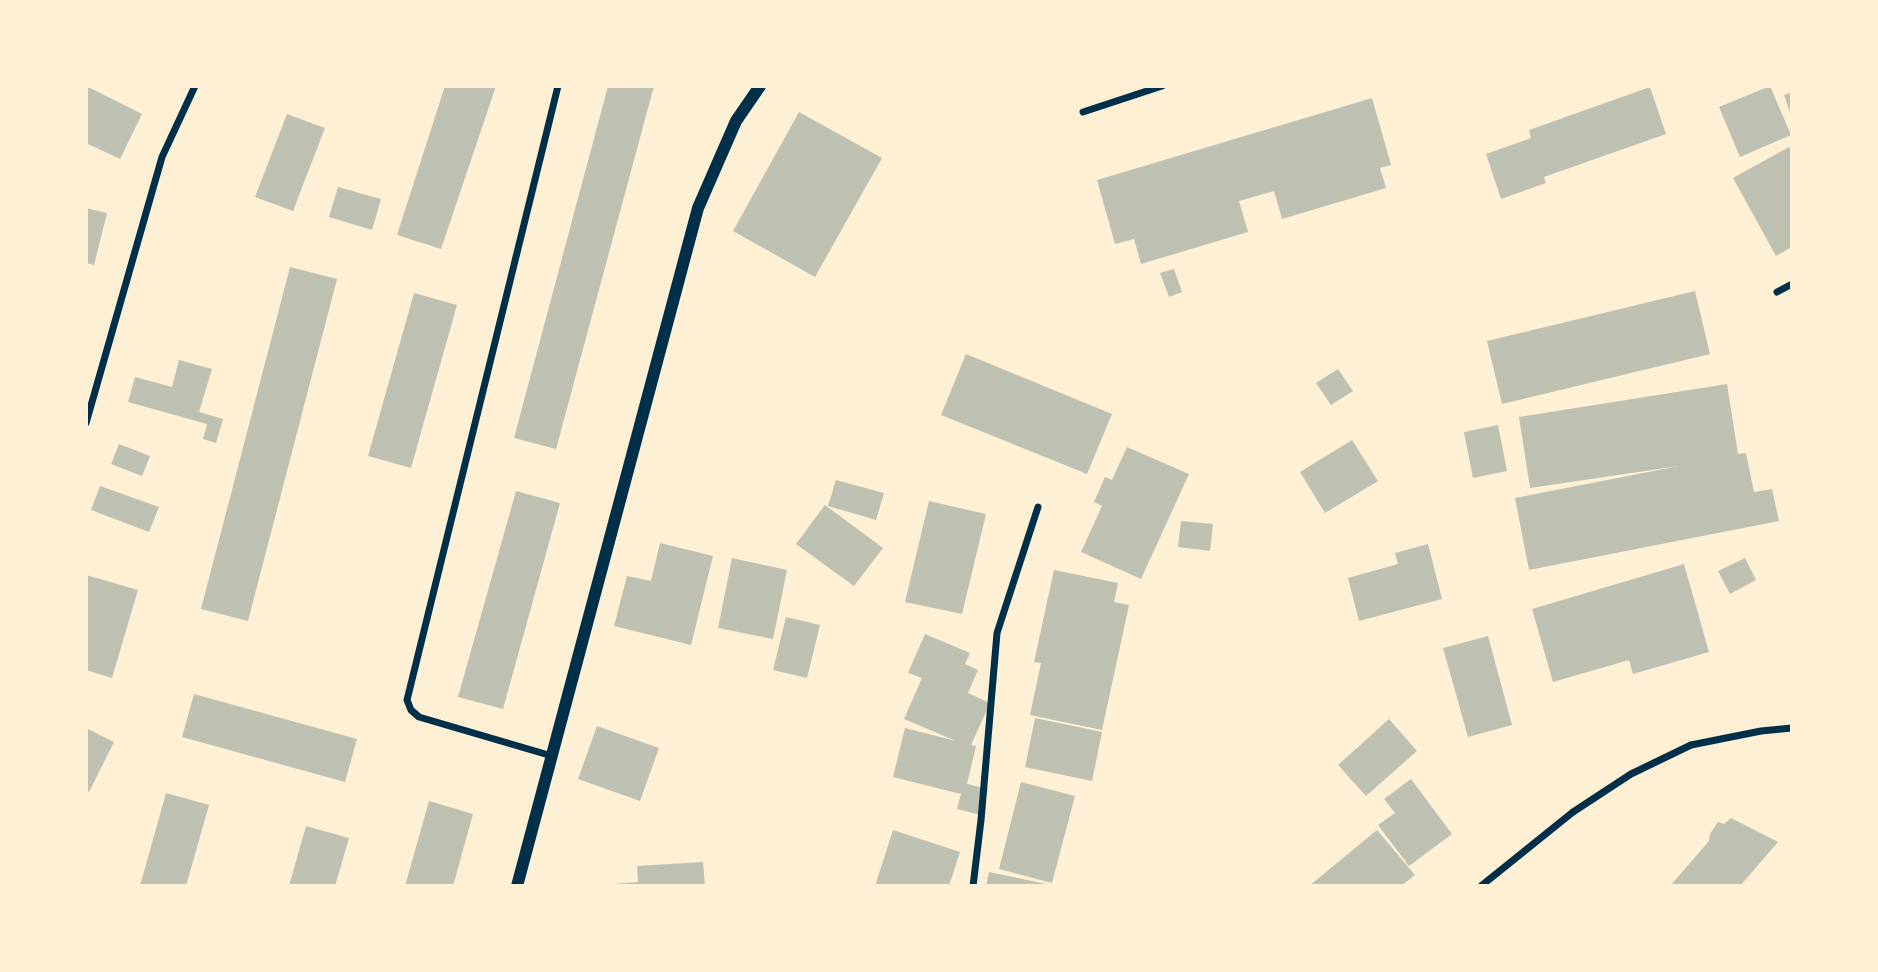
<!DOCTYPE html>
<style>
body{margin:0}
#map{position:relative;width:1878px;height:972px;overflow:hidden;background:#fdf0d5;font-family:Georgia,serif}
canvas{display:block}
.frame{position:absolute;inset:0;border:88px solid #fdf0d5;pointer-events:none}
</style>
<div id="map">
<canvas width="1878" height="972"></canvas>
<div class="frame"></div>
</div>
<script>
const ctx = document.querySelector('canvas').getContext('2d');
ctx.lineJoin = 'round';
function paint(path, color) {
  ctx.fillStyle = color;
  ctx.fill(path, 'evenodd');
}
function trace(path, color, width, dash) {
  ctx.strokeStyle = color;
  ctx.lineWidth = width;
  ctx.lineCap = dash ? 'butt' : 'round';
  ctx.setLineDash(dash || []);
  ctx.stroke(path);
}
paint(new Path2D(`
 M86,86L142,114L120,159L86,143Z
 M445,86H496L441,249L397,235Z
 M608,86H654L556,449L514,438Z
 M1770,86L1791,135L1740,157L1719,107Z
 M1650,87L1666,134L1544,177L1546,183L1501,199L1486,154L1531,138L1529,130Z
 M1792,92V118L1784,95Z
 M1372,98L1391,165L1380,168L1386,188L1282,219L1274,191L1239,201L1248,232L1141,264L1134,239L1115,244L1097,180Z
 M799,112L882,158L815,277L733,231Z
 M287,114L325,128L293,211L255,197Z
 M1789,147L1792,152V247L1776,256L1733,178Z
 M338,187L381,199L372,230L329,217Z
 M86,208L107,213L94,265L86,263Z
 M290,267L337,279L248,621L201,609Z
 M1174,269L1182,292L1169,297L1160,273Z
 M1695,291L1710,354L1502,404L1487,341Z
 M414,293L457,305L411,468L368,456Z
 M966,354L1112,414L1087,474L941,415Z
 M179,360L212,369L199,412L223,419L216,443L203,439L207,424L128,402L135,377L172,387Z
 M1338,369L1353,391L1331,405L1316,383Z
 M1727,384L1738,454L1746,453L1754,492L1772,489L1779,521L1529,570L1515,498L1679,466L1530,488L1519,417Z
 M1498,425L1507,471L1473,478L1464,432Z
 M1352,440L1378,481L1325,513L1300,472Z
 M119,444L150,456L142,476L111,464Z
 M1127,447L1189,474L1141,579L1081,552L1102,506L1094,502L1105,477L1112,480Z
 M836,480L884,493L876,520L828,506Z
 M100,486L159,507L149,532L91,510Z
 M516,491L560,503L503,709L458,697Z
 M929,501L986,514L962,614L905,602Z
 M825,505L883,548L854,586L796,544Z
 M1181,521L1213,524L1210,551L1178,547Z
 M660,543L713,556L691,645L614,626L627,576L651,581Z
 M1428,544L1442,599L1359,621L1348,578L1398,564L1395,553Z
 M732,558L787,570L773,639L718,628Z
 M1745,558L1756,580L1730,594L1718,571Z
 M1684,564L1709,652L1633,674L1629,660L1553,682L1532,609Z
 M1054,570L1118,583L1114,602L1129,605L1102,730L1030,715L1041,663L1034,662Z
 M86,575L138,590L112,678L86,670Z
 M786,617L820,625L807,678L773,670Z
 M925,634L970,653L965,664L978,670L968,693L990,703L971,745L976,746L967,784L988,789L981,815L957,809L961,794L893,777L905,728L956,741L904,719L922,678L908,673Z
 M1488,636L1512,725L1468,737L1443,648Z
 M194,694L357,739L345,782L182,737Z
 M1035,718L1102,732L1092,781L1025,767Z
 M1389,719L1417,751L1366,796L1338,765Z
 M597,726L659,748L640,801L578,779Z
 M86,728L114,742L89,792L86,790Z
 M1411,779L1452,834L1409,866L1378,825L1395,813L1384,799Z
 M1021,782L1075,796L1052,883L999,869Z
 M166,793L209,805L186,886H140Z
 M429,801L473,814L453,886H405Z
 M1731,818L1778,842L1740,886H1670L1709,841L1710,834L1718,822L1724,824Z
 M306,826L349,838L335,886H289Z
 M893,830L960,852L949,886H875Z
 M1377,830L1415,875L1401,886H1309Z
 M703,862L705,886H613V884L638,882L637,866Z
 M989,872L1051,885V886H986Z`), '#bec0b2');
trace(new Path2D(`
 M1083,112L1162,86
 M1777,292L1792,284
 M86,423L162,157L195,86
 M552,756L419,717L411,710L407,700L558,86
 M973,886L981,820L997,633L1038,507
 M1481,886L1573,812L1631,774L1691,745L1761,731L1792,728`), '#003049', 7);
trace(new Path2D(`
 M517,886L698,208L736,121L760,86`), '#003049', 12);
</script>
